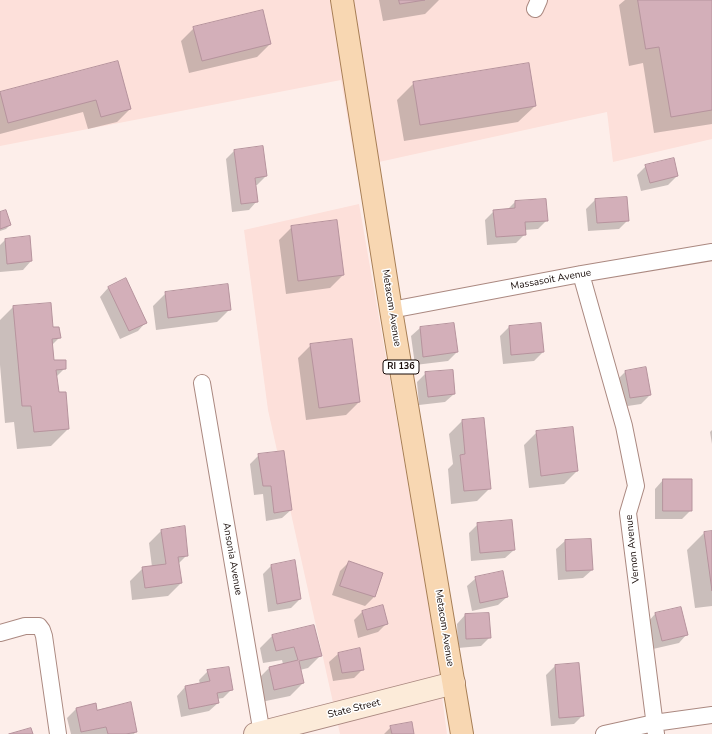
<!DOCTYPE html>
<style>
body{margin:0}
canvas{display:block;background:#fdeeea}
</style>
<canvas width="712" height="734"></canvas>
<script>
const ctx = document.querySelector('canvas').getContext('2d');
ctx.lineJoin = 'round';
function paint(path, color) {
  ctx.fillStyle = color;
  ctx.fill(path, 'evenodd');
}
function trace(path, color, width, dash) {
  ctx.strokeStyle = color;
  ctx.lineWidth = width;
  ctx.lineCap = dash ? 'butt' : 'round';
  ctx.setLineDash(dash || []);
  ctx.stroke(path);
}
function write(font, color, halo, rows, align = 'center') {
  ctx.font = font + ' "Nunito Sans",sans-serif';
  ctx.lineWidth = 3;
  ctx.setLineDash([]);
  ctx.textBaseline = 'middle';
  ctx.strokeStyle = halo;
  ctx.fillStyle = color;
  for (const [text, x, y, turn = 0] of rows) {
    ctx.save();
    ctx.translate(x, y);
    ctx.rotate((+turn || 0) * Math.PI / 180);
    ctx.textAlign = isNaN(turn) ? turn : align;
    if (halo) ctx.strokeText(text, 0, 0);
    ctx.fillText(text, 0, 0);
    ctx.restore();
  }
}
paint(new Path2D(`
 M0,0H712V139L613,162L607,112L356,167L341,80L0,146Z
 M359,204L430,608L447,734H340L268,410L244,230Z`), '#fde0da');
paint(new Path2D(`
 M379,0H439L425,14L383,21Z
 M625,0H712V124L654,133L643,63L629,66L619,5Z
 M194,28L270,44L257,57L189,73L181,41Z
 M118,62L130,109L117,122L88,129L83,112L0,134V93Z
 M414,83L535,106L518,122L404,141L397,100Z
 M234,151L266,176L257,185H255L257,201L249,210L232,212L226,159Z
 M646,166L677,176L668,185L641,191L637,175Z
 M595,200L628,220L619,229L588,231L586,209Z
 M515,202L547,220L538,229L524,230L525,234L516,243L487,245L485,220L494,211L507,210Z
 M0,213L10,225L6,229L0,231Z
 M292,227L343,275L330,288L286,294L279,240Z
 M29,237L31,261L23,270L0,272V245L5,240Z
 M126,280L146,322L138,331L120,339L100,297L108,288Z
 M166,293L230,309L217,322L156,330L153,306Z
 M13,307L52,329L59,338L51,346L53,361L65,368L56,377L58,393L68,429L51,446L17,449L14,422L5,423L0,365V320Z
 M453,324L457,352L448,361L415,365L411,336L420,328Z
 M509,327L543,352L534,361L503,364L500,336Z
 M311,345L359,402L346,415L306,420L298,358Z
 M626,371L650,395L641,404L621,407L617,380Z
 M426,373L454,394L445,402L419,405L417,382Z
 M462,421L490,488L477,501L451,504L448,469L453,464L449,434Z
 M712,430V444L710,432Z
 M537,432L577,471L564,484L529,488L524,445Z
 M259,455L291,510L282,518L266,521L263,494L254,495L250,464Z
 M663,480L691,510L682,519H655V489Z
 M478,524L514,550L505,558L471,561L469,533Z
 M162,530L187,555L178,564L181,583L168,596L132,600L130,581L143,568L152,567L149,543Z
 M712,532V606L695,608L687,550L704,533Z
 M565,541L592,570L583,578L558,580L556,549Z
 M349,562L382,573L374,597L365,606L332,595L340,571Z
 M271,566L300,599L291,608L268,612L263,574Z
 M476,578L507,597L498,605L472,611L467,586Z
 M680,608L687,634L679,643L653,649L647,623L655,614Z
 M362,612L387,623L378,632L358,638L354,620Z
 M465,615L490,637L481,646L458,648L457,624Z
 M273,635L321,655L308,668L300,670L303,683L290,696L261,702L256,681L269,668L283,664L282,660L263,663L260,648Z
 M360,650L363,669L354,678L333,681L329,662L338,654Z
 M555,666L583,715L574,724L551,726L546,675Z
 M208,671L232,689L223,698L217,699L218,703L209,711L181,717L177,696L185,687L200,684L199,680Z
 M95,704L96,711L136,731L134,734H71L67,718L76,709Z
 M391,727L413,734H384Z`), '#0003');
const building = new Path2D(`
 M399,0H425L400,4Z
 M638,0H712V110L671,117L659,47L646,49Z
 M263,10L271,44L202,61L193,27Z
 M118,61L131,109L101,117L96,100L8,123L0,92Z
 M529,63L536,106L420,125L413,82Z
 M263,146L267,176L255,178L258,202L241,204L234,150Z
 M674,158L678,176L650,183L645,165Z
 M627,197L629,221L597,223L595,199Z
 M546,199L548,221L525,222L526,235L496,237L493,210L515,208V201Z
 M6,210L11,225L0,229V212Z
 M337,220L344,275L298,281L291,226Z
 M30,236L32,261L7,264L5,239Z
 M126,278L147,323L129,331L108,287Z
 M228,284L231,310L168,318L165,292Z
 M51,303L53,327H59L61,338L52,339L54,360H66V369L56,370L59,392H66L69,429L34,432L31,406H22L13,306Z
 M454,323L458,352L423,357L420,327Z
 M541,323L544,352L511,355L509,326Z
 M352,339L360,402L319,408L310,344Z
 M646,367L651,395L630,398L625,371Z
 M453,370L455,394L428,397L425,372Z
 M484,418L491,489L464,491L460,455L465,454L462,420Z
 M573,427L578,471L541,476L536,431Z
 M284,451L292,510L274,513L271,486H263L258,454Z
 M663,479H692V511H663Z
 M512,520L515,550L480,553L477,523Z
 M185,526L188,556L178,557L182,583L145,588L142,567L166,564L161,530Z
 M712,531V591L704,532Z
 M591,539L593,570L566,571L565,540Z
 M295,560L301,599L277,604L271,565Z
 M349,561L383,573L375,597L340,586Z
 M503,571L508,597L480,603L475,577Z
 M383,605L388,624L367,630L362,611Z
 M681,607L688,635L662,641L655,613Z
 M489,613L491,638L466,639L465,614Z
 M314,625L322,656L299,661L304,683L274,690L269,667L298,660L294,647L276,651L272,635Z
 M360,648L364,670L342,673L338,653Z
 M579,663L584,716L559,718L555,665Z
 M229,667L233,690L217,693L219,703L189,709L185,686L210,681L207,670Z
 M131,702L137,732L126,734H108L106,727L81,732L76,708L96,703L97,710Z
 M412,722L414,734H392L390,726Z
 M31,728L33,734H9Z`);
paint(building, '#d3afb9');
trace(building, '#b6939d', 1);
const street = new Path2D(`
 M535,9L539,0
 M581,274L624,426L636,486L628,513L656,734
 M391,310L581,274L712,252
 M202,383L262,734
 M0,633L25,626H39L42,630L44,636L58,734
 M604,734L654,723L712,715`);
const secondary = new Path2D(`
 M255,734L454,683`);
const primary = new Path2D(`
 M342,0L391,310L462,734`);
trace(street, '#ab8981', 18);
trace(secondary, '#ab8981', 24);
trace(primary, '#a77e55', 24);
trace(street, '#fff', 16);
trace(secondary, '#fcebd9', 22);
trace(primary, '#f8d7b2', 22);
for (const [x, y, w] of [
 [401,367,36]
]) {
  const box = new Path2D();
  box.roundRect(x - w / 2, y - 7, w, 14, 3);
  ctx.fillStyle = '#fff';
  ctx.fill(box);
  trace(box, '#170b08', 1);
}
write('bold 9px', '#170b08', null, [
 ["RI 136",401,367]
]);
write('10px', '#170b08', '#fff', [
 ["Massasoit Avenue",551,280,-10],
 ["Metacom Avenue",391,308,81],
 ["Vernon Avenue",633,549,-96],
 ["Ansonia Avenue",232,559,80],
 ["Metacom Avenue",444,628,81],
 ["State Street",354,709,-14]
]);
</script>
